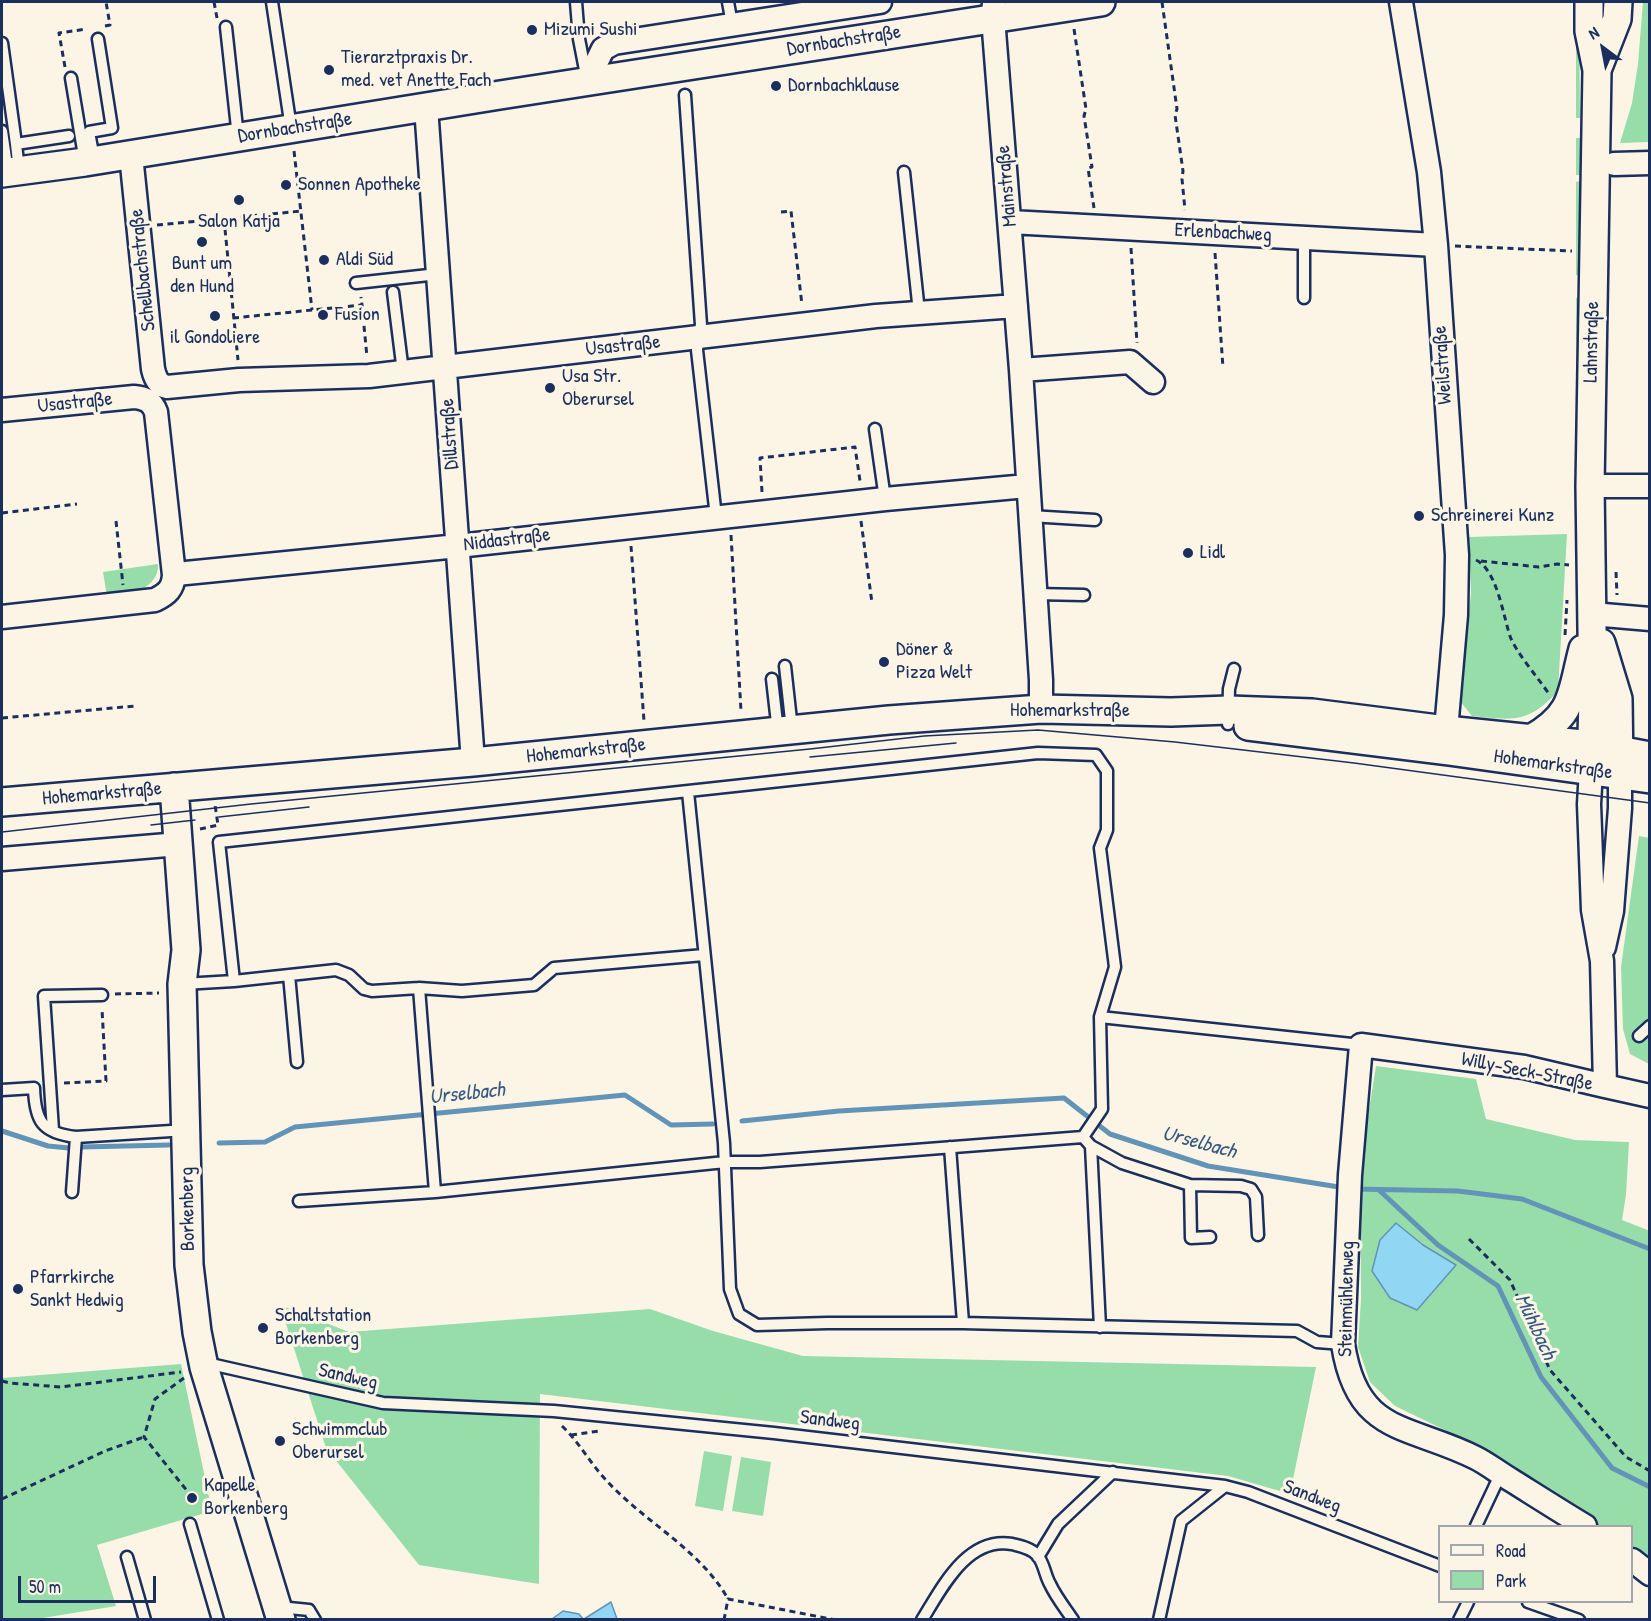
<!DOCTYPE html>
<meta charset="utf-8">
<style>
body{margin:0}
#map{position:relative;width:1651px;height:1621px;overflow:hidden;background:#fcf5e5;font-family:"Patrick Hand",sans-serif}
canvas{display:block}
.frame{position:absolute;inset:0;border:3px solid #1b2f5e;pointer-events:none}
.legend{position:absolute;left:1438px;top:1525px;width:195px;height:78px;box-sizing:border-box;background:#fcf5e5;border:2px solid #a2a6af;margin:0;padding:8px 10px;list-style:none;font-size:18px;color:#1b2f5e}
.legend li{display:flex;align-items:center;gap:12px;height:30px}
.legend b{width:30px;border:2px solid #a2a6af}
.north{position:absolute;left:1573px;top:18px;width:60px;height:60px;-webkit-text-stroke:4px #fcf5e5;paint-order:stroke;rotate:328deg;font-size:16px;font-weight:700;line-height:24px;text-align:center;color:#1b2f5e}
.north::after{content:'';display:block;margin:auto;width:21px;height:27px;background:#1b2f5e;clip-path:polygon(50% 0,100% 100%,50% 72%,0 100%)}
.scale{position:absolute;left:18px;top:1576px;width:138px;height:27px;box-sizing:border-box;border:3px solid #1b2f5e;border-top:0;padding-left:8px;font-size:18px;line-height:21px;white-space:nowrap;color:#1b2f5e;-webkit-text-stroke:4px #fcf5e5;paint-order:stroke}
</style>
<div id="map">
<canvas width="1651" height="1621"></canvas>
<div class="frame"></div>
<ul class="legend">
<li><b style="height:8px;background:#fcf5e5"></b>Road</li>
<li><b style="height:16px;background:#97ddaa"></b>Park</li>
</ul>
<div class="north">N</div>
<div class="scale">50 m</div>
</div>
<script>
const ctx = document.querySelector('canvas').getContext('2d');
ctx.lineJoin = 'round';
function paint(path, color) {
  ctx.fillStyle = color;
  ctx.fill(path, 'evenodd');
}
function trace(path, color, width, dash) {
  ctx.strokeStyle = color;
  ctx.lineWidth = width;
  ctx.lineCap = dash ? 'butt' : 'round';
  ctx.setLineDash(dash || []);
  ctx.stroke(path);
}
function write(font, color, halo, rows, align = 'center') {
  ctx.font = font + ' "Patrick Hand",sans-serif';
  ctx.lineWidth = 6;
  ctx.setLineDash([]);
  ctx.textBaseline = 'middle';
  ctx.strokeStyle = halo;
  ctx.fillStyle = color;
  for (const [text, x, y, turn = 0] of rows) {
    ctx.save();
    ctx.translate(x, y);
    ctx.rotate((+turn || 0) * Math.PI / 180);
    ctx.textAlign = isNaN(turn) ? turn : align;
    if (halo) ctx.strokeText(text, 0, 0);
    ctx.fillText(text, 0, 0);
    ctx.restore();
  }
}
paint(new Path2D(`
 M1576,2H1579L1580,118H1576Z
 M1643,2H1650L1649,142L1620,143L1632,103L1638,64Z
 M1576,138H1580V175H1576Z
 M1580,181L1581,275H1576V182Z
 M1576,298H1580L1579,441L1577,435Z
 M1567,534L1558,691C1528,724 1513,720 1472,716L1460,701L1471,593L1469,537Z
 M158,564C159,577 150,585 139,591L107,596L103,572Z
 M1639,836L1650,838L1649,1064L1630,1054L1623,1029L1621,967Z
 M1376,1066L1476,1079L1486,1119L1575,1140L1629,1142L1626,1195L1622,1220L1650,1231L1649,1560L1632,1548V1526H1598L1478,1446L1395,1406L1370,1382L1358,1347L1361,1299L1360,1166Z
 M280,1305L349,1332L650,1309L713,1331L803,1356L1316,1367L1290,1494L1228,1476L540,1394L539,1584L419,1565L326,1448Z
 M181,1364L212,1511L97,1545L116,1606L37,1619H2V1378Z
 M704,1451L732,1456L723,1511L695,1506Z
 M741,1457L771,1462L763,1516L732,1511Z`), '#97ddaa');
const water = new Path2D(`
 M1396,1223L1423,1245L1456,1265L1417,1310L1390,1298L1372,1271L1380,1240Z
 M611,1602L617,1619H584Z
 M563,1611L579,1614L583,1619H552Z`);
paint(water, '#91d7f3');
trace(water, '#6294b7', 1.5);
trace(new Path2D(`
 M742,1121L839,1111L1064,1098L1110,1134L1208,1166L1345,1188
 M2,1131L48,1146L69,1148
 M219,1143L265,1142L295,1127L625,1095L671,1125L713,1124
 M81,1147L169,1145
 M1354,1189L1458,1191L1522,1199L1650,1249
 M1380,1191L1438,1245L1498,1286L1541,1377L1612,1468L1650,1487`), '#6294b7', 5);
const service = new Path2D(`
 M272,2L291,128
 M576,2L579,39L586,75
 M728,2L732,24
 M226,27L238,137
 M2,43L16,144
 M71,78L85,162
 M685,95L701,325L698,337L697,350L716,517
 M2,131L8,172
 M94,159L89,132L112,128L98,39
 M19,171L16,144L69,136
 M904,172L919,312
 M356,283L438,274
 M393,292L403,372
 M1304,298V238
 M875,429L885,499
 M1030,516L1095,520
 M1035,594L1084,595
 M785,666L792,729
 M772,679L778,732
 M1228,724L1229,689L1234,669
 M688,792L724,1143L730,1289L739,1314L757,1325L827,1323H963L1297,1331L1317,1342L1343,1344
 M289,975L297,1062
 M234,981L219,842L1038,753L1096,755L1107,771V830L1100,848L1115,967L1100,1017L1361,1045
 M183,984L234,981L336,970L349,975L364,989L372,991L419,988L462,991L534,985L554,968L704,955
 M419,988L435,1192
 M1639,1036L1650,1026
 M2,1090L34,1088C35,1121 42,1133 76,1137L187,1130
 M53,1130L44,996L102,995
 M1083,1137L1102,1109L1100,1017
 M1091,1146L1100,1327
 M950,1147L963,1323
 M1190,1185L1191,1238L1210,1237
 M72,1192L76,1137
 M299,1201L435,1192L725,1162H760L1083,1137L1091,1146L1122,1163L1190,1185L1241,1186L1251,1189L1256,1197L1258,1235
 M204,1367L215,1365L383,1403L554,1411L774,1433L1225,1486L1248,1492L1440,1566
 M190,1524L218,1620
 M1476,1526L1501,1473
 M127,1557L145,1620
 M1038,1557L1058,1524L1113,1472
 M1528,1602L1579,1620
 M279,1607L309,1610L315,1620
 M922,1620C942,1588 967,1536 1012,1544C1020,1546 1031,1548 1037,1555C1044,1562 1045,1576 1050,1584C1056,1597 1065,1608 1073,1620
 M1159,1620L1181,1521L1225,1486
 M1459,1620L1468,1602`);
const minor = new Path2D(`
 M994,2L993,18L1021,370L1041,680V709
 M1401,2L1429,172L1436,245L1457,555L1456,615L1446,730
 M587,82L603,49L614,43L880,2
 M426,107L473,762
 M131,155L153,369C155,378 158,385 167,387L239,380L369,376L876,316L1016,306
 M1614,164L1650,163
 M1010,222L1436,245
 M1021,370L1130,362L1153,382
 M2,410L134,397C145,398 152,401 156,412L174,575
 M1590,486H1650
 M1592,614L1650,619
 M2,617L155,600C167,594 173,589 174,575L186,573L458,546L885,499L1027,486
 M2,859L179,844
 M1604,947L1612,911L1620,808V774
 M1605,1086L1650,1096
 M1585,1526C1560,1511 1535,1495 1511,1480C1499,1473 1488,1464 1476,1458C1409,1424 1357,1436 1343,1344L1350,1175L1361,1045L1524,1067L1605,1086L1602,961L1593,910L1589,804L1591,770
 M1632,1560L1650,1574`);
const tertiary = new Path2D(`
 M1589,2V31L1597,70L1590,486L1593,700L1591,770
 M1597,70L1617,19L1618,2
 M2,173L85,162L500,95L1101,2
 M1601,643L1618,699L1619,767
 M1248,726L1450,751L1650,779
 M1531,739C1575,714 1571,694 1583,649
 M174,787L186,950L182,984L189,1265L197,1332L204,1367L281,1620
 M2,802L473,762L889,720L1041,709L1171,712L1229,710L1312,713L1446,730L1592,745L1650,756`);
trace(service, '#1b2f5e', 15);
trace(minor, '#1b2f5e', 27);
trace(tertiary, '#1b2f5e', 32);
trace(new Path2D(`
 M214,2L217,18
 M1162,2L1177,109L1175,115L1183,171L1182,179L1185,210
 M105,26L110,25L106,2
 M1074,29L1086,109L1084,116L1092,167L1088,168L1094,208
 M65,67L59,33L87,29
 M294,151L312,310
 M781,212L791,211L802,305
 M224,219L238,360
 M157,225L302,211
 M1455,246L1572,251
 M1131,248L1137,343
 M1215,253L1223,368
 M362,305L367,357
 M233,318L362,305L361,297
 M762,492L760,458L855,447L860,481
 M2,513L77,504
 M116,521L123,585
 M861,521L872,603
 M731,535L741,711
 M631,546L644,721
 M1476,560C1497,570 1503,615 1510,636C1515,651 1539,679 1549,694
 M1481,561L1539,567L1557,564L1569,565
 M1616,572L1617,595
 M1565,635L1567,600
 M2,718L135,706
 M200,829L218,825L215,805
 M115,994L159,993
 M64,1083L106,1081L102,1009
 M1469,1239L1510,1280L1550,1370L1626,1457L1650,1471
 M184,1378L155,1399L144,1437L188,1492
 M2,1381L10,1383L61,1387L181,1372
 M562,1426C579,1442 590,1463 606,1480C644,1522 700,1549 728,1599
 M571,1435L599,1431
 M2,1499L105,1451L144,1437
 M724,1620L728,1599L836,1620`), '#1b2f5e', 3, [6, 4.5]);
trace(service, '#fcf5e5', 10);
trace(minor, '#fcf5e5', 22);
trace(tertiary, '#fcf5e5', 27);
trace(new Path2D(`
 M810,757L956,743
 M219,817L309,807
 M151,825L195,820
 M2,832L251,804L810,749L924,736L1038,730L1175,742L1354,763L1650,803`), '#1b2f5e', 1.5);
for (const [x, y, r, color] of [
 [532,30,6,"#1b2f5e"],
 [329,70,6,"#1b2f5e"],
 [776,86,6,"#1b2f5e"],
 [286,185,6,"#1b2f5e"],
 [239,200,6,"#1b2f5e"],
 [202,242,6,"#1b2f5e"],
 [324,260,6,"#1b2f5e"],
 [323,315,6,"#1b2f5e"],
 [215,316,6,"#1b2f5e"],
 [550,388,6,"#1b2f5e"],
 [1419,516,6,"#1b2f5e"],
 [1188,553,6,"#1b2f5e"],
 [884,662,6,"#1b2f5e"],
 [18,1289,6,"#1b2f5e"],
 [263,1328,6,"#1b2f5e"],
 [280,1441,6,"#1b2f5e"],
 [192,1498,6,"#1b2f5e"]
]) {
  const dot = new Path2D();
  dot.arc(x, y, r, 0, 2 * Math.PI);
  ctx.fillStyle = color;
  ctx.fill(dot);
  trace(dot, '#fcf5e5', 2);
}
write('20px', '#1b2f5e', '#fcf5e5', [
 ["Mizumi Sushi",544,30],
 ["Tierarztpraxis Dr.",341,58],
 ["med. vet Anette Fach",341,81],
 ["Dornbachklause",788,86],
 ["Sonnen Apotheke",298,185],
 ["Salon Katja",239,222,"center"],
 ["Aldi Süd",336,260],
 ["Bunt um",202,264,"center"],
 ["den Hund",202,287,"center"],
 ["Fusion",335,315],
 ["il Gondoliere",215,338,"center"],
 ["Usa Str.",562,377],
 ["Oberursel",562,400],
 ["Schreinerei Kunz",1431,516],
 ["Lidl",1200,553],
 ["Döner &",896,650],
 ["Pizza Welt",896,673],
 ["Pfarrkirche",30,1278],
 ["Sankt Hedwig",30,1301],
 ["Schaltstation",275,1316],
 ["Borkenberg",275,1339],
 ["Schwimmclub",292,1430],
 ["Oberursel",292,1453],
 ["Kapelle",204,1486],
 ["Borkenberg",204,1509]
], 'left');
write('20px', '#1b2f5e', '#fcf5e5', [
 ["Dornbachstraße",844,41,-9],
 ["Dornbachstraße",295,128,-9],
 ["Mainstraße",1007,186,-95],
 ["Erlenbachweg",1223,233,3],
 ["Schellbachstraße",143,270,-96],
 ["Lahnstraße",1592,342,-89],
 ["Usastraße",623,346,-6],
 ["Weilstraße",1443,365,-94],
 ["Usastraße",75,403,-6],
 ["Dillstraße",450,434,-94],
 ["Niddastraße",507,540,-7],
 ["Hohemarkstraße",1070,711],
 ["Hohemarkstraße",586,751,-6],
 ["Hohemarkstraße",1553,765,8],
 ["Hohemarkstraße",102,794,-5],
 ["Willy-Seck-Straße",1527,1072,11],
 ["Borkenberg",188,1209,-91],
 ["Steinmühlenweg",1347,1299,-89],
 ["Sandweg",348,1377,13],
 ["Sandweg",830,1421,7],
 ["Sandweg",1312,1497,21]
]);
write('italic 21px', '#385983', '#fcf5e5', [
 ["Urselbach",467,1094,-6],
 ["Urselbach",1199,1143,15],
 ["Mühlbach",1535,1327,65]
]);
</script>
